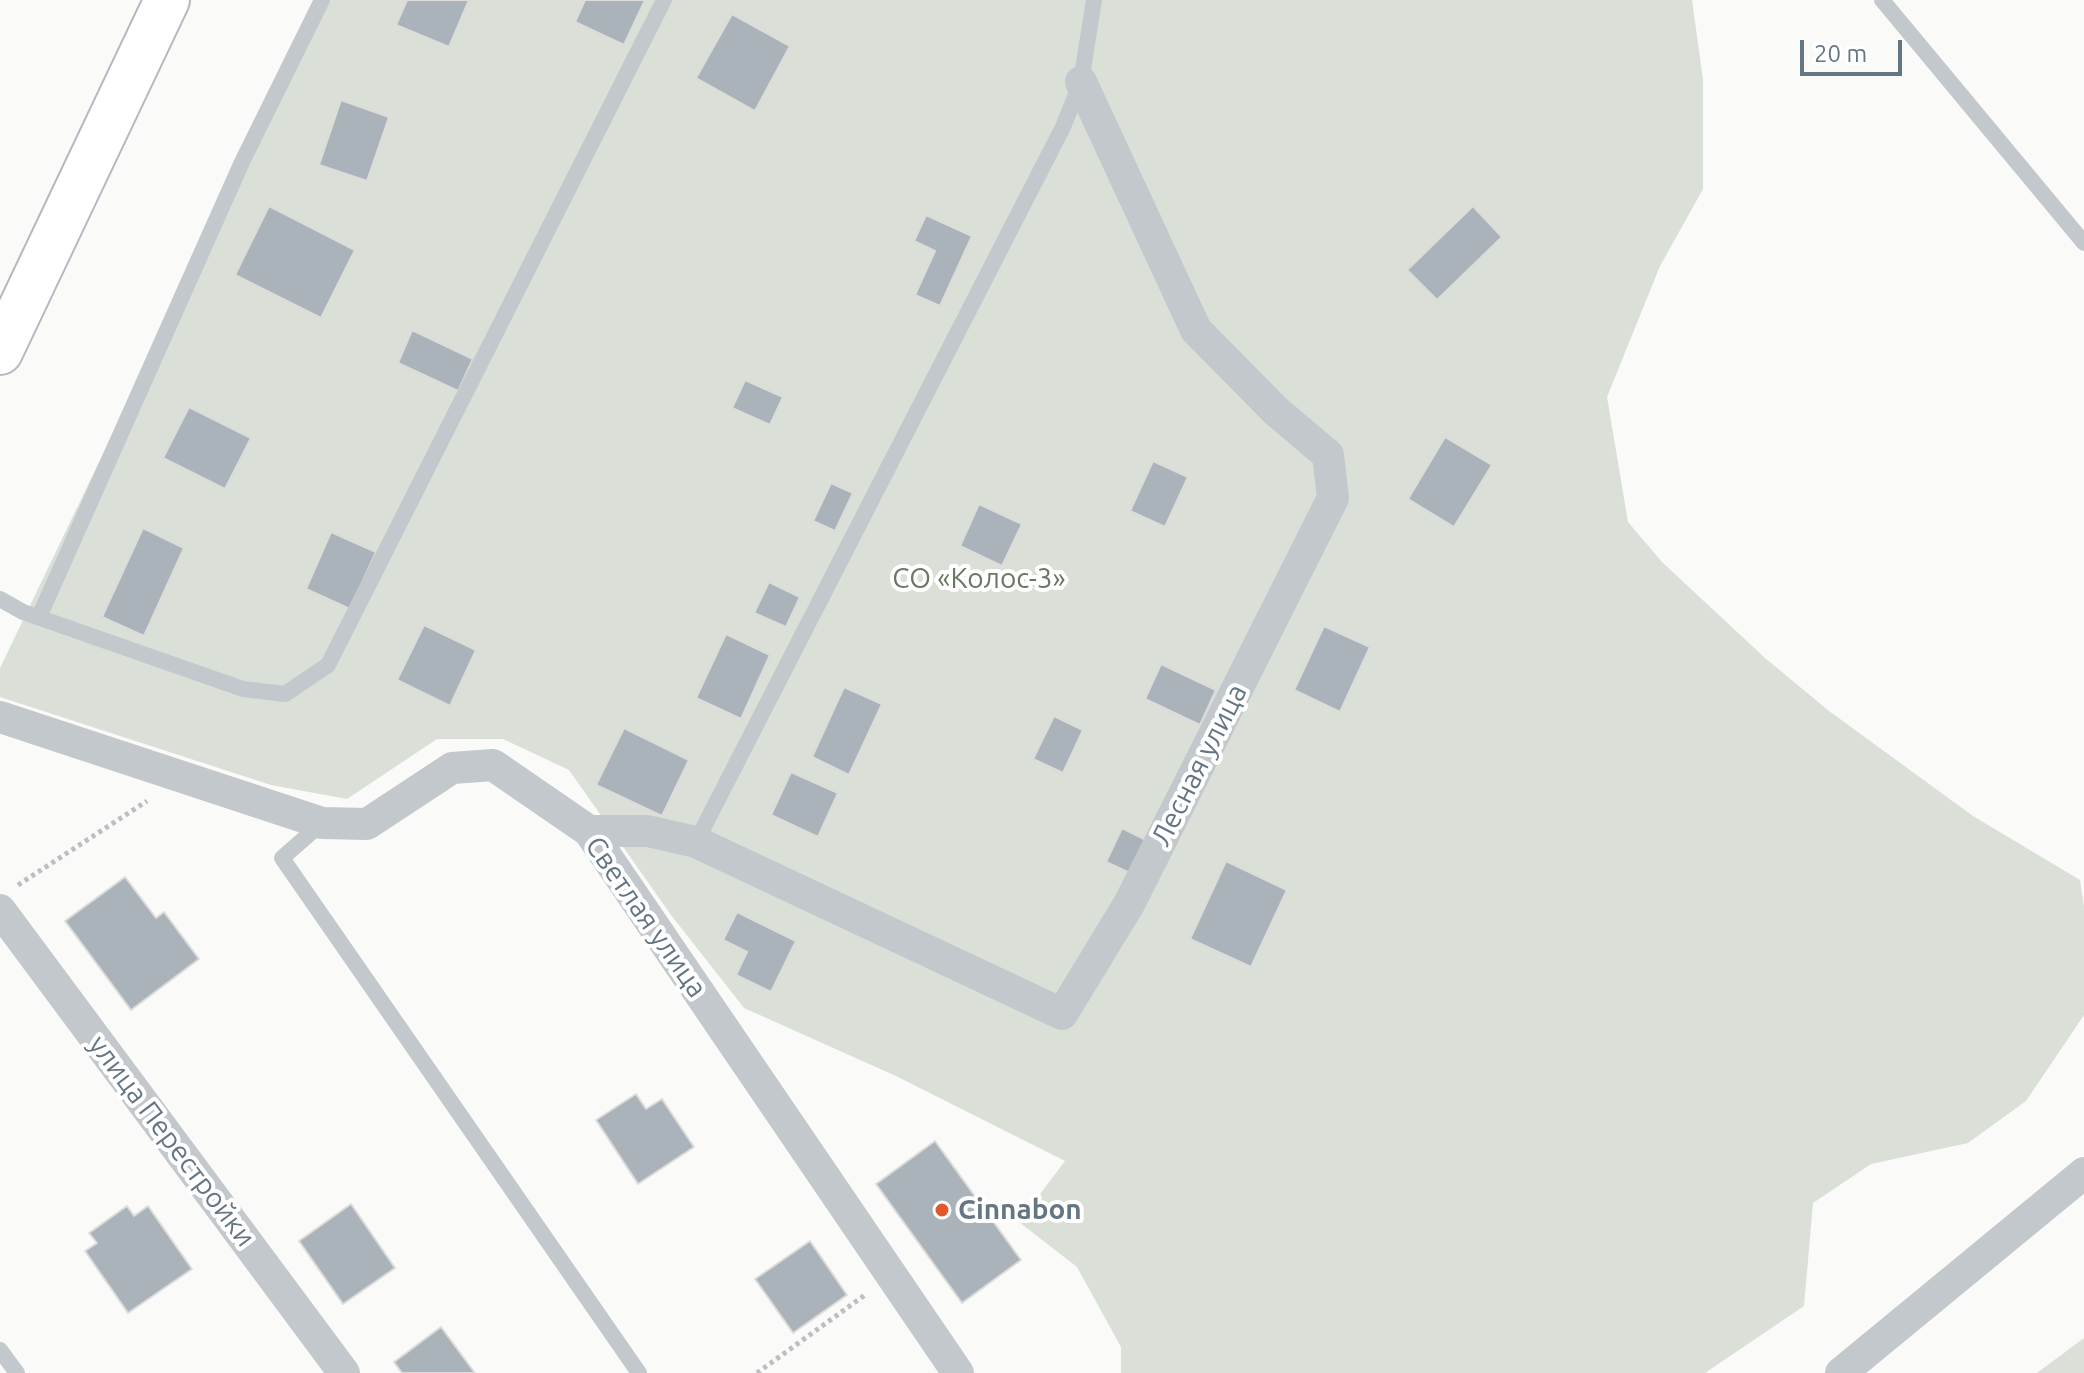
<!DOCTYPE html>
<meta charset="utf-8">
<style>
body{margin:0}
#map{position:relative;width:2084px;height:1373px;overflow:hidden;background:#fafaf8;font-family:Ubuntu,sans-serif}
canvas{display:block}
.scale{position:absolute;left:1800px;top:40px;width:102px;height:36px;box-sizing:border-box;border:4px solid #657683;border-top:0;padding-left:10px;font-size:24px;line-height:28px;white-space:nowrap;color:#657683;-webkit-text-stroke:6px #fff;paint-order:stroke}
</style>
<div id="map">
<canvas width="2084" height="1373"></canvas>
<div class="scale">20 m</div>
</div>
<script>
const ctx = document.querySelector('canvas').getContext('2d');
ctx.lineJoin = 'round';
function paint(path, color) {
  ctx.fillStyle = color;
  ctx.fill(path, 'evenodd');
}
function trace(path, color, width, dash) {
  ctx.strokeStyle = color;
  ctx.lineWidth = width;
  ctx.lineCap = dash ? 'butt' : 'round';
  ctx.setLineDash(dash || []);
  ctx.stroke(path);
}
function write(font, color, halo, rows, align = 'center') {
  ctx.font = font + ' Ubuntu,sans-serif';
  ctx.lineWidth = 8;
  ctx.setLineDash([]);
  ctx.textBaseline = 'middle';
  ctx.strokeStyle = halo;
  ctx.fillStyle = color;
  for (const [text, x, y, turn = 0] of rows) {
    ctx.save();
    ctx.translate(x, y);
    ctx.rotate((+turn || 0) * Math.PI / 180);
    ctx.textAlign = isNaN(turn) ? turn : align;
    if (halo) ctx.strokeText(text, 0, 0);
    ctx.fillText(text, 0, 0);
    ctx.restore();
  }
}
paint(new Path2D(`
 M321,0H1692L1703,80V189L1660,266L1607,397L1628,522L1662,562L1765,658L1829,711L1973,816L2080,880L2084,907V1015L2026,1101L1968,1143L1871,1164L1813,1203L1804,1306L1705,1373H1121V1347L1077,1267L1019,1222L1065,1161L896,1076L744,1008L671,915L569,770L503,739H437L347,799L271,785L0,697V668Z
 M2084,1338V1373H2037Z`), '#dadfd7');
const building = new Path2D(`
 M407,0H469L449,47L396,25Z
 M585,0H645L624,45L575,22Z
 M732,14L790,46L755,111L696,78Z
 M341,100L389,117L367,181L319,165Z
 M269,206L355,250L321,318L235,275Z
 M1473,206L1502,237L1437,300L1407,270Z
 M926,215L972,236L940,306L915,295L935,251L914,241Z
 M412,330L473,359L458,391L398,363Z
 M745,380L783,397L770,425L732,408Z
 M189,407L251,438L225,489L163,458Z
 M1445,437L1492,465L1454,527L1408,499Z
 M1153,461L1188,477L1165,527L1130,511Z
 M831,483L853,493L835,531L813,521Z
 M979,504L1022,524L1002,566L960,546Z
 M143,528L184,548L144,636L102,617Z
 M331,532L376,552L350,609L306,589Z
 M769,582L800,597L786,627L754,613Z
 M424,625L476,650L450,706L397,680Z
 M1324,626L1370,647L1340,712L1294,690Z
 M726,634L770,655L741,719L696,698Z
 M1161,664L1216,690L1200,725L1145,699Z
 M844,687L882,704L849,775L812,757Z
 M1054,716L1083,730L1063,773L1033,759Z
 M624,728L689,760L662,816L596,785Z
 M791,772L838,793L818,837L771,815Z
 M1122,828L1148,841L1132,874L1106,862Z
 M1226,861L1287,890L1251,967L1190,939Z
 M125,877L156,918L164,912L199,959L131,1010L65,921Z
 M737,912L796,941L771,992L736,975L747,952L723,940Z
 M636,1094L646,1109L662,1099L694,1147L638,1184L596,1120Z
 M935,1141L1021,1260L962,1303L876,1184Z
 M351,1204L395,1268L343,1304L299,1241Z
 M127,1206L134,1216L148,1206L192,1269L128,1313L85,1251L97,1243L89,1233Z
 M810,1241L847,1295L793,1333L755,1279Z
 M441,1327L475,1373H402L394,1362Z`);
paint(building, '#aab3b9');
trace(building, '#dcdcda', 2);
const secondary = new Path2D(`
 M0,352L167,0`);
trace(secondary, '#b3babf', 48);
trace(new Path2D(`
 M18,885L147,801
 M757,1373L865,1295`), '#bbbfc2', 5, [4, 4]);
trace(new Path2D(`
 M1882,0L2084,243
 M0,599L23,612L243,689L285,694L328,665L664,0
 M39,617L242,162L322,0
 M322,823L282,858L639,1373
 M696,842L1063,127L1081,82L1094,0
 M0,1350L17,1373`), '#c3c8cc', 16);
trace(new Path2D(`
 M0,717L322,823L367,824L452,768L493,765L589,831L958,1373
 M589,831H647L696,842L1062,1014L1129,904L1333,498L1328,455L1276,411L1196,330L1081,82
 M0,910L344,1373
 M1841,1373L2084,1173`), '#c3c8cc', 32);
trace(secondary, '#fff', 44);
for (const [x, y, r, color] of [
 [942,1210,8,"#e4572e"]
]) {
  const dot = new Path2D();
  dot.arc(x, y, r, 0, 2 * Math.PI);
  ctx.fillStyle = color;
  ctx.fill(dot);
  trace(dot, '#fff', 3);
}
write('28px', '#687a64', '#fff', [
 ["СО «Колос-3»",979,579]
]);
write('28px', '#657683', '#fff', [
 ["Лесная улица",1199,765,-63],
 ["Светлая улица",646,917,55],
 ["улица Перестройки",172,1141,53]
]);
write('bold 28px', '#657683', '#fff', [
 ["Cinnabon",958,1210]
], 'left');
</script>
